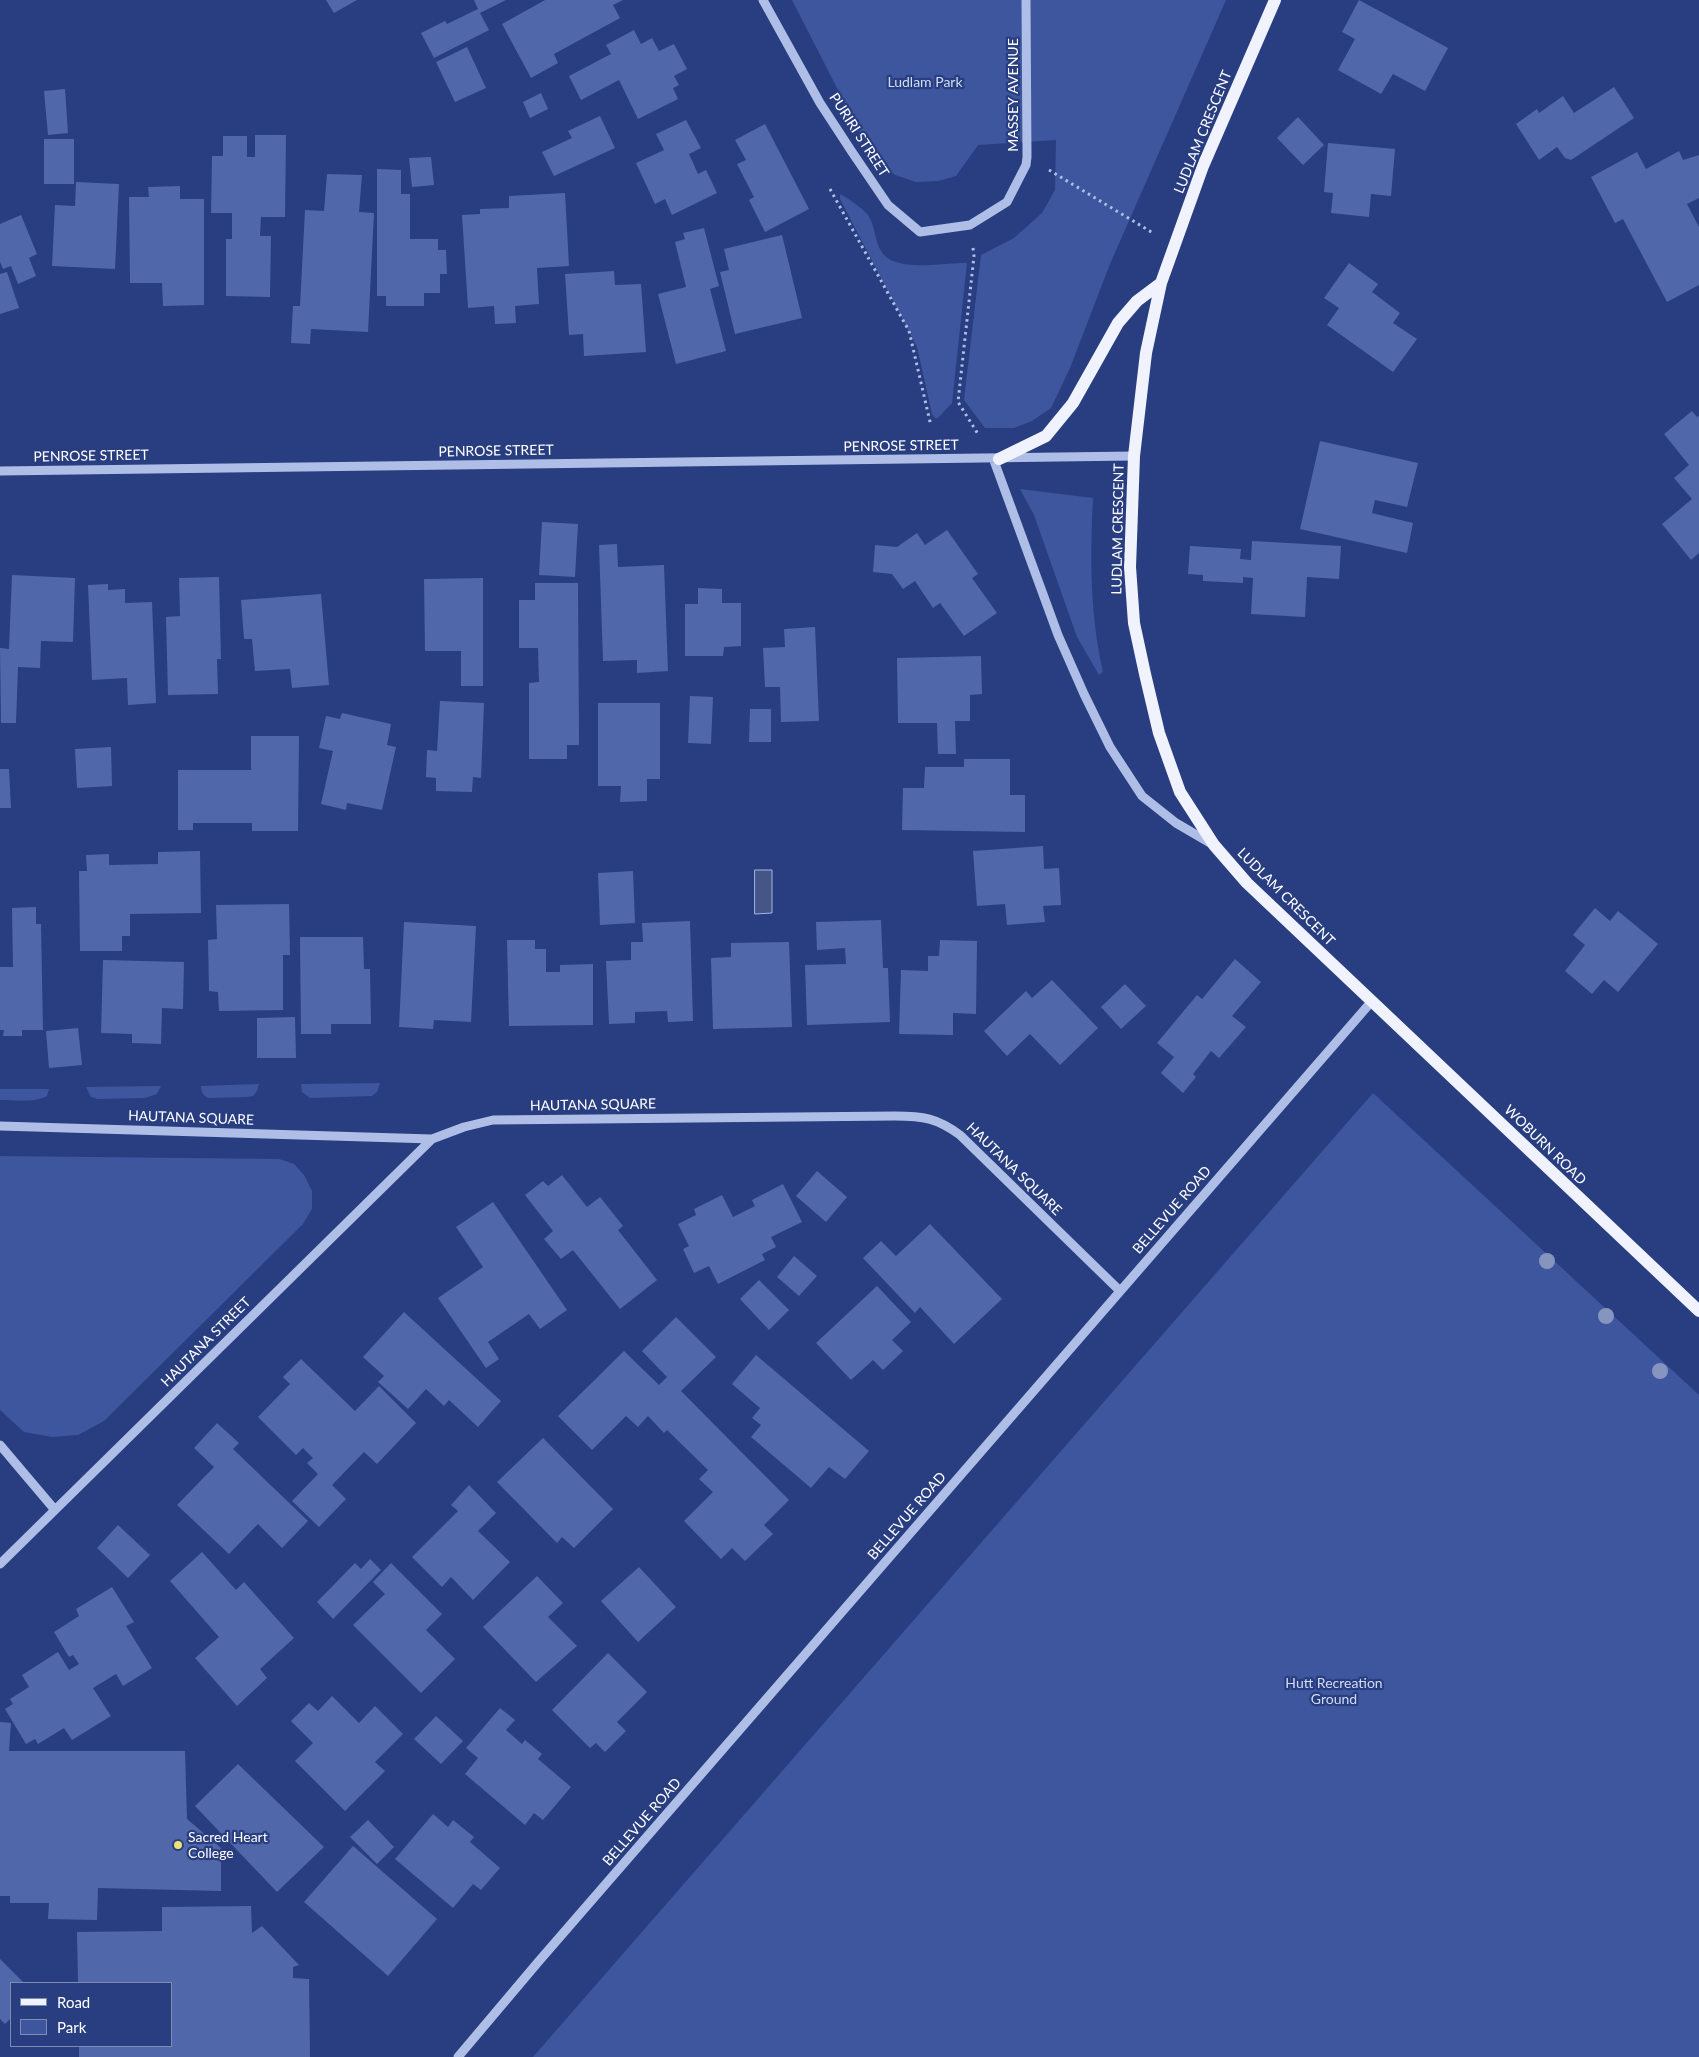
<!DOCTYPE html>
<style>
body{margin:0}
#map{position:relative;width:1699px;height:2057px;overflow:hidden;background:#283e80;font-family:Lato,sans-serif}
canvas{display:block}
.legend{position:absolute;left:10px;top:1982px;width:162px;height:65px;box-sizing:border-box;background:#283e80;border:1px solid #7e8bb3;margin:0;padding:6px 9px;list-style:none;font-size:15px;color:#fff}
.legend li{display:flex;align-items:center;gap:10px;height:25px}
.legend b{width:25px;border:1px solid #7e8bb3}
</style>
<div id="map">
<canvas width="1699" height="2057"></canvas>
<ul class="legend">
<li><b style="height:6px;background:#f0f3fd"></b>Road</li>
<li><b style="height:14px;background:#3d569e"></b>Park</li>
</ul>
</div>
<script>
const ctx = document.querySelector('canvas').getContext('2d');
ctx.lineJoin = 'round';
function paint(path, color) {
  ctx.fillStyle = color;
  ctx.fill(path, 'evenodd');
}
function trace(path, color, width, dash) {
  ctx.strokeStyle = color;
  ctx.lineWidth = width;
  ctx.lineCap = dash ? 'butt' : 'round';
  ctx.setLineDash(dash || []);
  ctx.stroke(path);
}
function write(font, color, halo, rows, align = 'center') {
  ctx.font = font + ' Lato,sans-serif';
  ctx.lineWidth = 4.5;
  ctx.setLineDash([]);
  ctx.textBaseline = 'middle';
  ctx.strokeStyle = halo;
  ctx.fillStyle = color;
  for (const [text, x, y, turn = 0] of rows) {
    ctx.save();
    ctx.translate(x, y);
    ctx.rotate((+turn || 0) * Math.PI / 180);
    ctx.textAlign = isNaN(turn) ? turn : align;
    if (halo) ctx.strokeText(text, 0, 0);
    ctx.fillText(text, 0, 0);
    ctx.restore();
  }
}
paint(new Path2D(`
 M792,0H1226L1110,264L1070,368L1051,408L1032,421L1014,428H985L964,400L981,255L1014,238L1042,213L1055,190L1056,140L978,145L956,176L938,181L916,182L895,175L876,161L861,135Z
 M840,194C849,199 861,207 868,215C878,230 873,253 893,261C917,270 943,262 967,263L952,403L938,418H935L932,414L917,347L840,199Z
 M1020,489L1093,498C1090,556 1090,615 1103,672L1099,675L1077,637L1034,515Z
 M380,1083L377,1092L372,1096L310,1098L302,1092L301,1084Z
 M259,1084L257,1091L253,1096L247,1097L208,1098C203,1095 201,1092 201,1086Z
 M161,1086L157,1094L145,1098L98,1099L91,1097L86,1087Z
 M0,1089H49L47,1096C34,1103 15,1100 0,1100Z
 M1373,1093L1699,1395V2057H533Z
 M0,1156L279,1159L294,1164L304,1175L312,1191V1209L303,1224L104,1421L78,1435L52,1437L24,1432L0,1410Z`), '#3d569e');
const water = new Path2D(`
 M755,870H772V913L755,914Z`);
paint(water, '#455585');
trace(water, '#a4b6e6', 1);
paint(new Path2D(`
 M326,0H357L334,13Z
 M474,0H506L480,13L489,30L434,58L421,33L445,21L447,24L478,9Z
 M545,0H623L613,5L620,18L554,54L558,63L531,78L502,24Z
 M1359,0L1448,48L1425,91L1393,74L1381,94L1338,70L1355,39L1342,32Z
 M634,30L641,44L652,38L659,51L674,44L687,69L674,76L679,85L673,88L678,99L638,119L619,80L581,100L569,76L611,54L606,45Z
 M467,47L486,88L455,102L436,62Z
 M1614,87L1634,118L1571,160L1565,158L1557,147L1539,160L1516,124L1537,109L1539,113L1563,96L1574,113Z
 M65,89L68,133L48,135L44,91Z
 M541,93L548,109L530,118L523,102Z
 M600,116L615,148L554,176L542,152L572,138L568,131Z
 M1298,117L1324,145L1303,165L1277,138Z
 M686,120L701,148L689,154L698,174L706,170L717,193L672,215L665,199L655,204L636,163L664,150L656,134Z
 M765,124L809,209L765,232L749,200L754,197L737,164L746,160L735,140Z
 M255,135H286L285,217H261L260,236H271L270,297L226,296V239H232V213H211L212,156H223V136H247V157H255Z
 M44,139H74V184H44Z
 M1328,143L1395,149L1391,196L1371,194L1369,217L1331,213L1333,193L1324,192Z
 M1679,151L1683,160L1699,155V198L1687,204L1699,227V285L1667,302L1623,219L1615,223L1591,177L1637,152L1646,169Z
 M431,157L434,185L412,187L409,158Z
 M377,169L401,170V194H410V239H438V250H446L447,274H440V293H424V306H386V296H377Z
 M327,174L362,175L359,212L374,213L368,332L311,329L310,344L291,343L293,306H300L305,210L324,211Z
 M76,182L119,184L115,269L52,266L55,205L75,206Z
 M180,186V199H204V305L163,306L162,283H130L129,197H149L148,187Z
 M565,193L569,266L537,268L539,304L515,306L516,323L495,324L494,306L468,308L462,215L480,214V209L509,208V196Z
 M21,215L37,254L29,258L36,276L18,284L11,266L3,269L0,262V224Z
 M704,228L719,286L710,289L726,351L676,364L658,294L686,287L675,242L685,239L683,233Z
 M782,235L802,318L735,334L720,272L729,270L724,249Z
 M1349,263L1378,284L1372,292L1400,313L1393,323L1417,339L1393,372L1327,325L1339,308L1324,298Z
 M614,271L615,285L641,284L646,352L584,356L583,334L569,335L565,274Z
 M7,272L19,308L0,314V274Z
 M1692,411L1697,417L1699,416V553L1691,560L1662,524L1692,499L1674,478L1689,465L1664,434Z
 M1320,441L1418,463L1407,507L1375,500L1372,513L1413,523L1407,553L1300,529Z
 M542,522L578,524L575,577L539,575Z
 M947,530L978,574L972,578L997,613L964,636L940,603L933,608L915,581L903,589L892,574L873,572L875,545L897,547L917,533L925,545Z
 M1252,541L1341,546L1339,579L1307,577L1305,617L1251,614L1253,578L1243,577V583L1203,581V575L1188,574L1190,546L1241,549L1240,559L1251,560Z
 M617,544L618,567L664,565L668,671L637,673V660L603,661L599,545Z
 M12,575L75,578L73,642L41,641L40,668L18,667L16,723H1L0,648L9,649Z
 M219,577L221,659H217L218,694L168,695L166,617L180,616L179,578Z
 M483,578V686H461V651H425L424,579Z
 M535,583H578L579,745H567V759H529V683L539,682L538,648H519V600H535Z
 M108,584V590L125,589V603L152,602L156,703L128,705L127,678L92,680L88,585Z
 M698,588L722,589V603H741V646L724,647L723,656H685V604H698Z
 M321,594L329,685L292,688L290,669L255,671L252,639H244L241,600Z
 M815,627L819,721L781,722L780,687H765L763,648L785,647L784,629Z
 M981,656L982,694L970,695V721H955L956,754H938L937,723H898L897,658Z
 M690,696L713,697L711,744L688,743Z
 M440,701L484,703L481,778L473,777L472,792L436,791V778L426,777L427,750L437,751Z
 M598,703H660V779H647V801L620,802L621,786H598Z
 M750,709H771V742H749Z
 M342,713L391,724L387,745L396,747L382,810L347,803L346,810L321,804L333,751L319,748L326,716L340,719Z
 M251,736H299L298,831H252V823H193V830H178V770H251Z
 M111,747L112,786L77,788L75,749Z
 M964,759H1010V795H1025V832L902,830L903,788H924L925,767H964Z
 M0,769H9L11,808H0Z
 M1043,846L1044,869L1059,868L1061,905L1043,906L1045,922L1007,925L1005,904L977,906L973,851Z
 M200,851L201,913L130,914V936H122V951H80L79,871H87L86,855L109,854V865L158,864V852Z
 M633,871L635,923L600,925L598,873Z
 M289,904L290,955H283V1010L219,1011L218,992L209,991L208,940L217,939L216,905Z
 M36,907V924H41L43,1030H22V1036H3L4,1030H0V967H13L12,908Z
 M1595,908L1610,921L1618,911L1658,944L1618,992L1604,980L1592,994L1565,971L1585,945L1573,935Z
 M881,920L883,968H888L890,1022L807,1025L805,965L846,964L845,948L817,950L816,922Z
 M690,921L693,1021L668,1022L667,1011L635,1012V1023L609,1024L606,961L631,960V942H643L642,923Z
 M404,922L476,926L471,1022L434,1020L433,1029L399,1027Z
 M300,937H363L364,969H370L371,1024H331V1034H301Z
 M507,940H535V949H546V972H560V965L593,964V1025L509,1026Z
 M940,940L977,941L976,1014L953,1013V1035L899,1034L901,970L928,971V956H939Z
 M789,942L792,1027L713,1029L711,958L731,957V943Z
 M1235,959L1261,982L1232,1016L1246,1027L1219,1058L1211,1051L1193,1074L1196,1077L1183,1093L1161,1073L1174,1057L1157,1043L1197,995L1202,999Z
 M103,960L184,962L183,1009L162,1008L161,1044L132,1043V1034L101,1033Z
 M1052,980L1098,1028L1060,1065L1030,1034L1007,1056L984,1031L1026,991L1032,998Z
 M1125,984L1146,1006L1121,1029L1101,1007Z
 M295,1017L296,1058H257V1018Z
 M78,1028L82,1065L49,1068L46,1031Z
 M817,1171L847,1197L826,1222L796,1196Z
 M562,1175L587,1207L600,1197L623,1226L618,1230L657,1280L620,1309L573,1250L561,1259L544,1239L553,1231L525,1195L543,1181L548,1186Z
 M783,1184L802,1222L771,1237L776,1247L762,1254L765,1260L718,1284L709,1266L694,1273L683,1249L689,1246L678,1224L696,1215L694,1209L722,1195L733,1217L755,1206L752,1200Z
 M493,1202L567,1310L540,1329L529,1314L488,1342L499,1359L486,1368L438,1298L483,1267L456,1227Z
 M930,1224L1002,1299L954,1344L920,1307L915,1313L863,1258L881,1241L896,1256Z
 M794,1256L817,1276L799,1296L777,1277Z
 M759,1280L789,1310L769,1330L740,1299Z
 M877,1286L911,1322L892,1340L903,1351L883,1370L873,1360L851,1380L816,1343Z
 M404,1312L501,1401L478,1427L449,1400L444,1406L426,1389L408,1409L378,1382L384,1376L363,1357Z
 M676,1317L716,1357L681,1391L789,1500L764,1525L773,1534L745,1561L732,1548L721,1559L684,1521L713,1492L699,1479L708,1470L667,1430L664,1433L648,1416L638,1427L626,1416L592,1450L558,1416L624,1351L659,1385L667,1377L642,1351Z
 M756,1355L869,1451L845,1479L829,1467L811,1488L751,1437L761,1425L752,1418L760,1408L732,1384Z
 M301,1359L355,1411L379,1386L416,1423L377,1464L364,1452L332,1485L346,1499L319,1527L292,1501L318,1474L307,1463L313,1458L303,1448L296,1455L258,1417L290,1384L283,1377Z
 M217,1423L239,1443L233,1449L308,1521L282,1548L258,1524L229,1554L177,1505L214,1467L194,1448Z
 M543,1438L613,1509L574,1548L562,1537L557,1543L497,1482Z
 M469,1485L496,1513L478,1531L510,1562L473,1600L451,1577L442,1587L412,1557L458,1511L451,1505Z
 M118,1525L150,1555L128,1578L97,1548Z
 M202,1552L236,1590L244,1582L294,1638L260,1669L267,1678L237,1706L195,1658L219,1637L170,1581Z
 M370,1559L381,1570L333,1619L317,1602L355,1563L361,1569Z
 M391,1563L442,1614L426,1630L455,1659L421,1693L353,1625L385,1594L373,1582Z
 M639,1567L676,1607L638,1642L601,1601Z
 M537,1576L563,1603L548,1617L577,1646L536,1682L483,1627Z
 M112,1587L134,1622L126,1626L152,1668L123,1686L116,1674L93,1688L111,1716L72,1740L64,1728L38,1744L35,1739L26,1744L5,1709L13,1704L10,1699L29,1687L22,1675L58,1652L69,1670L79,1664L73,1655L69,1657L54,1632L79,1616L76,1609Z
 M608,1653L647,1692L617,1722L626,1731L605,1752L596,1743L590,1748L552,1710Z
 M332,1696L359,1723L375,1706L403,1734L375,1762L385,1771L345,1811L295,1761L313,1743L291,1721L309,1703L318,1711Z
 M500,1708L515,1720L506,1730L522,1744L525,1740L542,1754L538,1759L571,1787L543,1820L534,1813L525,1825L465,1774L478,1758L466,1748Z
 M436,1716L463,1741L441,1764L414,1739Z
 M0,1722L11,1723L9,1751H185L187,1819L221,1848V1891L98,1888L97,1920L48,1919L49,1903H10V1896H0Z
 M238,1764L324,1847L277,1892L195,1806Z
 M433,1814L448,1827L453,1820L474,1837L470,1842L500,1868L481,1890L473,1884L453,1908L395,1859Z
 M368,1820L394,1847L377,1864L350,1837Z
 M353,1846L437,1919L388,1976L304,1902Z
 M251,1906L252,1933L262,1926L299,1965L293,1967V1978L309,1979L310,2057H79V2046H171V1983H78L77,1932L162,1931V1907Z
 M0,1959L24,1983H11V2018L5,2024L0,2019Z`), '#5067a9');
trace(new Path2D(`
 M1049,170L1153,233
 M830,189L909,331L931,426
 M973,248L974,256L958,402L978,434`), '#afbee6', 3, [2.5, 4]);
trace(new Path2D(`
 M763,0L820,103L852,152L888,205L920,232L970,225L1007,202L1026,165L1027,157L1026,0
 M993,458L1058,635L1084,694L1110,747L1142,796L1176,823L1212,844
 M0,471L1134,456
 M0,1126L432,1139L464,1127L493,1120L895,1116C923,1116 937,1118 960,1135L1120,1291
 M0,1445L55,1510
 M0,1564L432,1139
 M458,2057L539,1961L1372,1001`), '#afbee6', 9);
trace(new Path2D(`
 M1275,0L1203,166L1161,283L1146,353L1134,456L1130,567L1134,623L1145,674L1159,733L1180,792L1214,845L1247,883L1699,1311
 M999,459L1046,436L1073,403L1118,323L1137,301L1161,283`), '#f0f3fd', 12);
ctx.fillStyle = '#8695c0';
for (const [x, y] of [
 [1547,1261],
 [1606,1316],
 [1660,1371]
]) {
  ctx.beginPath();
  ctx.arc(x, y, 8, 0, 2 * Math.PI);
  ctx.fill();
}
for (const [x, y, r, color] of [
 [178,1845,5,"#ede276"]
]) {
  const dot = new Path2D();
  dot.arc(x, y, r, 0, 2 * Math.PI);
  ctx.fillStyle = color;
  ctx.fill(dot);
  trace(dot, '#283e80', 2);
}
write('14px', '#d2dcf5', '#283e80', [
 ["Ludlam Park",925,82],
 ["Hutt Recreation",1334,1683],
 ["Ground",1334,1699]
]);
write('14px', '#fff', '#283e80', [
 ["MASSEY AVENUE",1013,95,-90],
 ["LUDLAM CRESCENT",1203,132,-68],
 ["PURIRI STREET",859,135,57],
 ["PENROSE STREET",901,446,-1],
 ["PENROSE STREET",496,451,-1],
 ["PENROSE STREET",91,456,-1],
 ["LUDLAM CRESCENT",1118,529,-89],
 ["LUDLAM CRESCENT",1286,897,45],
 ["HAUTANA SQUARE",593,1105,-1],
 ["HAUTANA SQUARE",191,1118,2],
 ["WOBURN ROAD",1545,1145,44],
 ["HAUTANA SQUARE",1014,1169,44],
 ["BELLEVUE ROAD",1172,1210,-49],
 ["HAUTANA STREET",206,1342,-45],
 ["BELLEVUE ROAD",907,1516,-49],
 ["BELLEVUE ROAD",642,1822,-49]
]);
write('14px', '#fff', '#283e80', [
 ["Sacred Heart",188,1837],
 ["College",188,1853]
], 'left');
</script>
